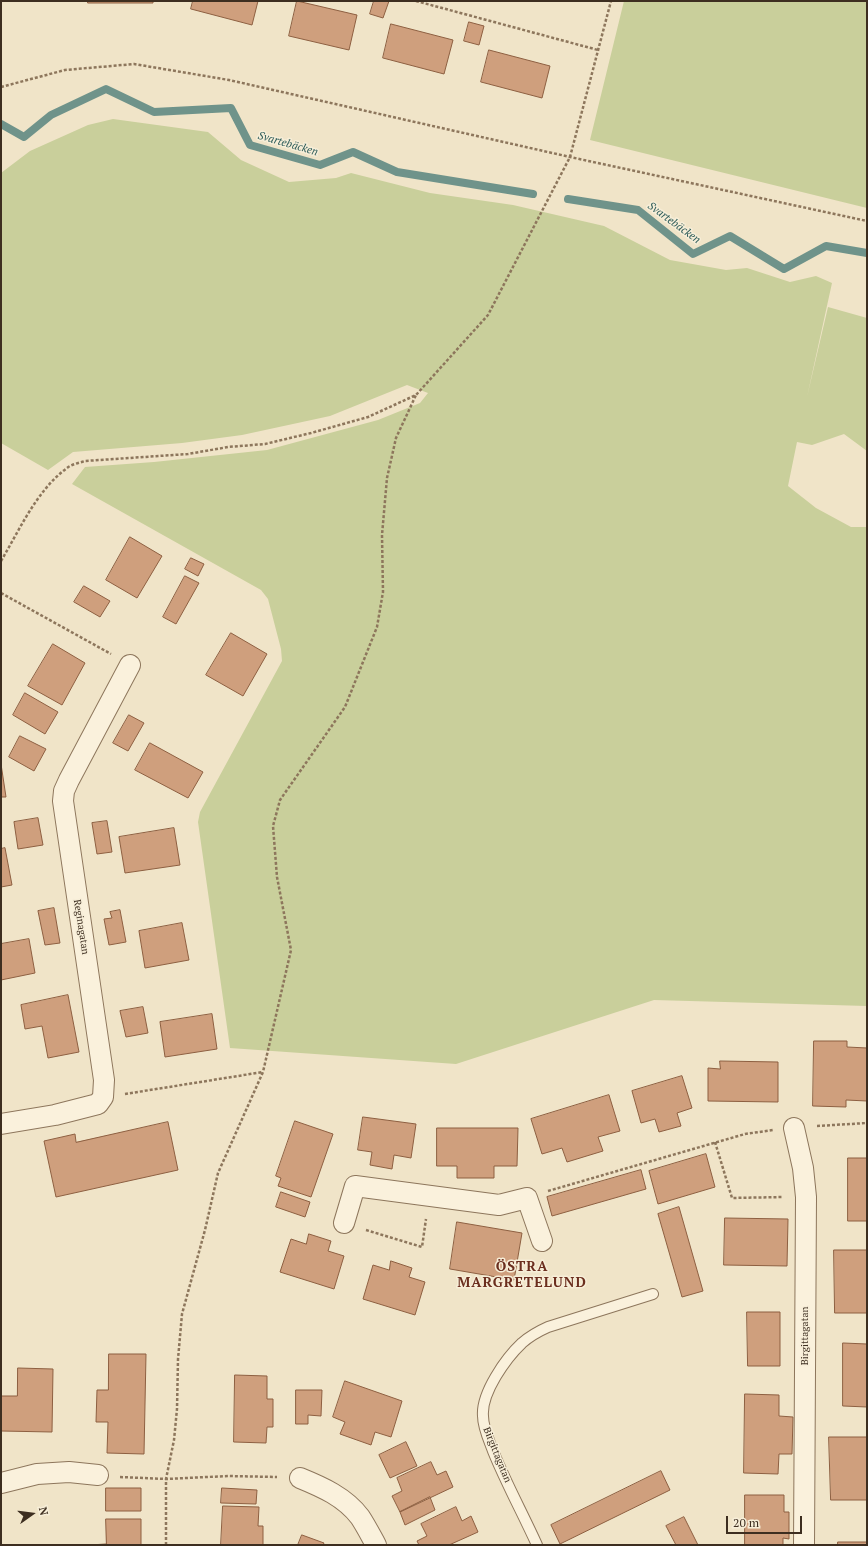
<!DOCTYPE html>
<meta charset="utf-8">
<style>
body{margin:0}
#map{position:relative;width:868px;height:1546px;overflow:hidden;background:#f0e4c8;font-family:"PT Serif",serif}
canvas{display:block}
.frame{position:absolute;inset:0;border:2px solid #3d2e20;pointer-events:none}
.north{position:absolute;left:12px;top:1494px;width:40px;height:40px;-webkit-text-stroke:3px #f7eed8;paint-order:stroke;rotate:76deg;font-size:11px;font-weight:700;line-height:16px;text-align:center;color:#3d2e20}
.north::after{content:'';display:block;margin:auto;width:14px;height:18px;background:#3d2e20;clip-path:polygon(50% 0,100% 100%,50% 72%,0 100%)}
.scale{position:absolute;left:726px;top:1516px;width:76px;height:18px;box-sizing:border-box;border:2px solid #3d2e20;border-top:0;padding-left:5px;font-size:12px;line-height:14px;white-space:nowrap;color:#3d2e20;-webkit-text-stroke:3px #f7eed8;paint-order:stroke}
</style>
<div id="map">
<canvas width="868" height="1546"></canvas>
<div class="frame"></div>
<div class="north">N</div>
<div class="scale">20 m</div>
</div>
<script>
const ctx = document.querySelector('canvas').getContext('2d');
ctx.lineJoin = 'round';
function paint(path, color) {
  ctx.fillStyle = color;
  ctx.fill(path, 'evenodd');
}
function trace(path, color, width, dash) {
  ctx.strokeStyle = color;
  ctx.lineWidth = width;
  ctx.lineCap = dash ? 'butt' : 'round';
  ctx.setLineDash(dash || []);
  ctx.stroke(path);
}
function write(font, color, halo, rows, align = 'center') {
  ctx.font = font + ' "PT Serif",serif';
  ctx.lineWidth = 3;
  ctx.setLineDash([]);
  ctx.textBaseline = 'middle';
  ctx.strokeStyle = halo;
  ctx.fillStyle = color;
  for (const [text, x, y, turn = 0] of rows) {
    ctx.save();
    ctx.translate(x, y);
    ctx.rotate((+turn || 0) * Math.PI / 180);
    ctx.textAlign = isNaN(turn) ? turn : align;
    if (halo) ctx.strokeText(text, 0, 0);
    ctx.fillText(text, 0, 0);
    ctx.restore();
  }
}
paint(new Path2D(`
 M624,1H867V208L590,140Z
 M113,119L208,132L241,160L289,182L336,178L351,173L430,193L513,205L604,226L670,260L726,270L747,268L790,282L816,276L832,283L807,397L828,307L867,318V451L844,434L812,445L797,442L788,486L816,508L851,527H867V1006L654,1000L456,1064L230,1048L198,822L200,812L282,661L281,649L268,599L261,590L72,484L85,467L154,462L267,450L378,420L420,403L428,393L407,385L330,416L242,435L182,443L73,452L48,470L1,443V173L30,151L88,125Z`), '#c9cf9b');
trace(new Path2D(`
 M1,124L24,137L51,115L106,89L154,112L231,108L250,145L320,165L353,152L397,172L533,194
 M568,199L638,210L693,254L730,236L784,269L826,246L867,253`), '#6f938a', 8);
const building = new Path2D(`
 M88,1H153V3H88Z
 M193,1H258L252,25L191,9Z
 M297,1L357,15L349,50L289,36Z
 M374,1H389L383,18L370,14Z
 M469,22L484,26L479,45L464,41Z
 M391,24L453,40L444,74L383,58Z
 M489,50L550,66L542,98L481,82Z
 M130,537L162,556L137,598L106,580Z
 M191,558L204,564L198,576L185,569Z
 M185,576L199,583L176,624L163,617Z
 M84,586L110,601L100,617L74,602Z
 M231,633L267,654L243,696L206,675Z
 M53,644L85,663L62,705L28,686Z
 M25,693L58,712L45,734L13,715Z
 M129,715L144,723L128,751L113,743Z
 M20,736L46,749L34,771L9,757Z
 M150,743L203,772L188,798L135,770Z
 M1,764L6,797H1Z
 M38,818L43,845L18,849L14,822Z
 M107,821L112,852L97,854L92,823Z
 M174,828L180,865L125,873L119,837Z
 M5,848L12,885L1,887V849Z
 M54,908L60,943L45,945L38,911Z
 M120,910L126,942L109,945L104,919L112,918L110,912Z
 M182,923L189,960L145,968L139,931Z
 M29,939L35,973L1,980V944Z
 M68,995L79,1052L48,1058L42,1026L25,1029L21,1005Z
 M143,1007L148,1033L126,1037L120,1011Z
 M212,1014L217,1049L165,1057L160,1022Z
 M814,1041H847V1047L867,1048V1101L846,1100V1107L813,1106Z
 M720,1061L778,1062V1102L708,1101V1068L720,1069Z
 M682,1076L692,1108L677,1113L681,1126L659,1132L655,1119L641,1123L632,1091Z
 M609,1095L620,1131L598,1137L603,1151L567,1162L562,1148L542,1154L531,1119Z
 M363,1117L416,1124L411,1158L394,1155L392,1169L370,1165L372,1152L358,1150Z
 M295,1121L333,1134L311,1197L278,1186L281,1178L276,1176Z
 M168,1122L178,1170L56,1197L44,1141L75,1134L76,1142Z
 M437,1128H518L517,1166H494V1178H457V1166H437Z
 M706,1154L715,1187L658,1204L649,1171Z
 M848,1158H867V1221H848Z
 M641,1170L646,1189L552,1216L547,1197Z
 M281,1192L310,1202L305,1217L276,1207Z
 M679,1207L703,1291L682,1297L658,1214Z
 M725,1218L788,1219L787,1266L724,1265Z
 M457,1222L522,1233L514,1280L450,1269Z
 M309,1234L331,1241L328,1251L344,1256L334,1289L280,1272L291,1239L306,1244Z
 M834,1250H867V1313H835Z
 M391,1261L412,1268L409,1277L425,1282L415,1315L363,1299L373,1265L389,1270Z
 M747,1312H780V1366H748Z
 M843,1343L867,1344V1407L843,1406Z
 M109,1354H146L144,1454L107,1453L108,1422H96L97,1390H108Z
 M18,1368L53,1369L52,1432L1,1431V1396H17Z
 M235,1375L267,1376V1399H273V1427H267L266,1443L234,1442Z
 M345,1381L402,1401L391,1437L375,1432L371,1445L340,1434L345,1422L333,1417Z
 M296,1390H322L321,1416L308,1415V1424H296Z
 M745,1394L779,1395V1416L793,1417L792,1454H779L778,1474L744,1473Z
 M829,1437H867V1500H831Z
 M406,1442L417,1466L390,1478L379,1455Z
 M431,1462L437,1475L446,1471L453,1487L400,1512L392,1496L402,1491L397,1478Z
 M661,1471L670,1490L560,1544L551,1525Z
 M106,1488H141V1511H106Z
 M222,1488L257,1490L256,1504L221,1503Z
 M745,1495H784V1512H789V1539L783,1538V1545H745Z
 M430,1497L435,1510L405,1525L400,1512Z
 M223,1506L259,1507L258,1526H263V1545H221Z
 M456,1507L462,1521L471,1516L478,1532L449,1545H419L417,1541L427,1536L421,1524Z
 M684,1517L698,1545H676L666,1526Z
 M106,1519H141V1545H90L106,1544Z
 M302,1535L324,1543L323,1545H298Z
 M838,1542H867V1545H838Z`);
paint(building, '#cf9f7d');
trace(building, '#8d5f41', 1);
const lane = new Path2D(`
 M537,1545C523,1514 506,1483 493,1451C489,1440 483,1428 483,1416C481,1393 506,1358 522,1343C530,1336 539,1331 548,1327L653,1294`);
const street = new Path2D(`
 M1,1124L55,1115L98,1104L103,1097L104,1080L63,801L64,791L69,780L130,665
 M794,1128L803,1168L806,1197L804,1545
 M344,1223L355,1186L499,1205L527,1198L542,1241
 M300,1478C322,1487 345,1497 360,1517C366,1526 371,1536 376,1545
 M1,1483L37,1474L69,1472L98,1475`);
trace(lane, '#8d765c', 12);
trace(street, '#8d765c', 22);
trace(new Path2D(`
 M416,1L598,50
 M1,87L65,70L134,64L229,80L570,157L867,221
 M1,561C20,529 37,490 67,468C72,464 79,463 85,461L188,454L228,447L265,444L311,433L368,417L416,395L488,315L570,157L611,1
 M1,593L111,654
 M125,1094L263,1072
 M817,1126L867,1123
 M715,1142L732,1198L783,1197
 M548,1191L745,1134L773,1130
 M366,1230L422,1247L426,1219
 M120,1477L166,1479L228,1476L277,1477
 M166,1545V1479L174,1440L177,1409L178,1359L182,1314L205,1230L218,1173L263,1072L291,950L277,877L273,826L280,800L345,707L377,627L383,592L382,535L387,478L396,438L416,395`), '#8d765c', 2.5, [3, 2]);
trace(lane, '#faf1dc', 10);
trace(street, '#faf1dc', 20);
write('10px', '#3d2e20', '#f7eed8', [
 ["Reginagatan",81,927,81],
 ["Birgittagatan",805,1336,-90],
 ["Birgittagatan",497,1455,68]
]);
write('italic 11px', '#2f5d5a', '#f7eed8', [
 ["Svartebäcken",288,144,16],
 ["Svartebäcken",674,223,36]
]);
ctx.letterSpacing = '1px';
write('bold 14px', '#6b2e1e', '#f7eed8', [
 ["ÖSTRA",522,1267],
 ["MARGRETELUND",522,1283]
]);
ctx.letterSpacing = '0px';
</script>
